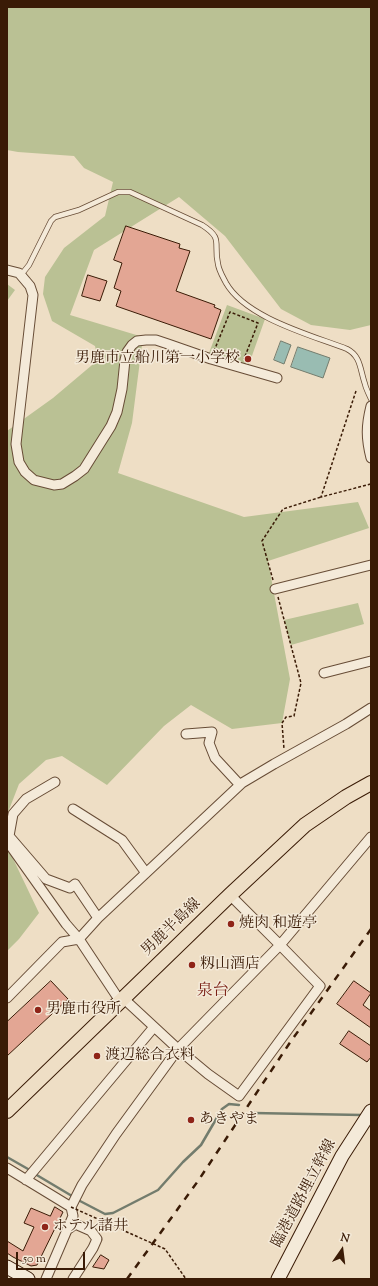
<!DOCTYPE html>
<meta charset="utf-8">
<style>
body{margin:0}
#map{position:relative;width:378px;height:1286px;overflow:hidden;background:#eedec5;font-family:"Sorts Mill Goudy",serif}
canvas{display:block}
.frame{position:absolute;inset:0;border:8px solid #3a1b06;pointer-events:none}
.north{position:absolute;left:322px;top:1230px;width:40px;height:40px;-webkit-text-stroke:3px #f4ead9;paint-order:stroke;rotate:14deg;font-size:11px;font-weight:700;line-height:16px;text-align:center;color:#3a1b06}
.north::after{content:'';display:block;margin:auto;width:14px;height:18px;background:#3a1b06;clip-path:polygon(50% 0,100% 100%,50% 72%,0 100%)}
.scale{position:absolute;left:16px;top:1252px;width:69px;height:18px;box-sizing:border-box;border:2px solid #3a1b06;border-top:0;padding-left:5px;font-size:12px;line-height:14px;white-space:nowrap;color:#3a1b06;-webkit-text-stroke:3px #f4ead9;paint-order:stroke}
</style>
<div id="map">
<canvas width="378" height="1286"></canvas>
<div class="frame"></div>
<div class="north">N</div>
<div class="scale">50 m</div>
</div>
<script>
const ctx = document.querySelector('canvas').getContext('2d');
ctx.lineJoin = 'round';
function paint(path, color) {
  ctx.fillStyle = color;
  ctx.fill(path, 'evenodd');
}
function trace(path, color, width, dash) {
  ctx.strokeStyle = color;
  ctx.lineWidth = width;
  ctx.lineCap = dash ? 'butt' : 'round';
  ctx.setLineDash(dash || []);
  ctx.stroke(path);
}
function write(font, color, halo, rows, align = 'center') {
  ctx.font = font + ' "Sorts Mill Goudy","Noto Serif JP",serif';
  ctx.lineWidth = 3;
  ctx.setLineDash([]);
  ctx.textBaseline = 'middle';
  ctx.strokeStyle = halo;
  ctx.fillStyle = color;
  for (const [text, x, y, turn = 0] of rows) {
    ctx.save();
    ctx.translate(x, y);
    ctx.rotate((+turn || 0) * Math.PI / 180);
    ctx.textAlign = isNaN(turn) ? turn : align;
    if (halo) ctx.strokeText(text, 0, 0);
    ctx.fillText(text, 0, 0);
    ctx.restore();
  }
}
paint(new Path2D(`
 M7,7H371V325L350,330L311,325L281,309L225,236L179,197L94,250L70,315L143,337L132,423L118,473L244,517L358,502L369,528L268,561L290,679L282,723L232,729L191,705L164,726L107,785L62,756L46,760L19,784L7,815V431L53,398L98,360L95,346L52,321L43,294L45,277L64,248L105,216L113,182L84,168L74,156L18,152L7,150Z
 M7,284L15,290L7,301Z
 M227,305L265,319L248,367L209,353Z
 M358,603L364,624L291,645L284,620Z
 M7,846L39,913L19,939L7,951Z`), '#bac194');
const water = new Path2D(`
 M281,341L291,345L284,364L274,360Z
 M298,347L330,358L323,378L291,367Z`);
paint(water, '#99bcb2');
trace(water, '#737c6d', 1);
trace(new Path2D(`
 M253,1113L362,1115
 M7,1157L28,1169
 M35,1174L72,1196
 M80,1201L105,1214L113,1213L158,1190L183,1162L201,1145L222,1109L229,1104L239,1105`), '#737c6d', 2.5);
const building = new Path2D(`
 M126,226L180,244L179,248L190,251L176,291L215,305L214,307L221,310L211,339L116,306L121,291L114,288L122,263L114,260Z
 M88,275L107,281L100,301L82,296Z
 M51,981L68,999L7,1056V1022Z
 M354,981L371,993L363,1005L371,1011V1028L337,1004Z
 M349,1031L371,1046V1057L367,1062L340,1044Z
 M55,1207L63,1212L37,1265L31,1266L13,1257L7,1253V1241L23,1251L34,1227L24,1223L31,1208L50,1216Z
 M101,1255L109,1260L104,1269L93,1267Z`);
paint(building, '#e3a694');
trace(building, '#3a1b06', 1);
const lane = new Path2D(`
 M21,275L29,265L51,221L55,217L79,210L118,192H130L202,225C224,239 213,243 218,264C219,271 223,277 226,283C246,318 311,335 347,349C361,356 360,370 365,384C366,389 369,394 371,399`);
const street = new Path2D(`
 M7,270L19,273L30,286L33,295L16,444L19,462L25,472L34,480L54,485L62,484L75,476L84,469L111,426L117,412L122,389L125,360L127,352L132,345L137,341L146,340H156L168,344L211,359L277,378
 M371,406C366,426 366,438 371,458
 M275,589L371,565
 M324,673L371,661
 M186,734L212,732L209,743L215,758L240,785
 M55,782L26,799L13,814L9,836L46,879L70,888L75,884L98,918
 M73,809L122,840L146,873
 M7,841L66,924L79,939L98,918L242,783L274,764L346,724L371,708
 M7,998L62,942L79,939L120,1001
 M123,998L178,1049L208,1074L239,1096L320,986L280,945L230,895
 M7,1168L71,1207
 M26,1180L154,1027
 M67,1230L75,1224L91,1231L97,1239L93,1248L73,1279
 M46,1279L73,1216L71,1207L82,1185L116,1134L178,1049L280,945L371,837`);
const secondary = new Path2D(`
 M7,1267L28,1279
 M278,1279L342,1156L371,1111`);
const primary = new Path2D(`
 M7,1111L230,895L305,825L346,797L371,783`);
trace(lane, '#674c36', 6);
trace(street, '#674c36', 11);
trace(secondary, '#3a1b06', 15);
trace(primary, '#3a1b06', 16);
trace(new Path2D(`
 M214,351L230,312L258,323L244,359
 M356,391L321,497L371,484
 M273,580L262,541L283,509L321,497
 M278,597L301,683L294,716L286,717L282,723L284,749`), '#3a1b06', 1.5, [3, 2]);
trace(lane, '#f4ead9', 4.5);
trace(street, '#f4ead9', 9);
trace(secondary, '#f4ead9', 13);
trace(primary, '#eedec5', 14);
trace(new Path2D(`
 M127,1279L198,1181L289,1044L371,929`), '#3a1b06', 2.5, [7, 7]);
trace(new Path2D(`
 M71,1207L165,1249L186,1279`), '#3a1b06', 1.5, [3, 2]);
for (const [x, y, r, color] of [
 [248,359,4,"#8f2418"],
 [231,924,4,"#8f2418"],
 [192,965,4,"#8f2418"],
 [38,1010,4,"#8f2418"],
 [97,1056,4,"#8f2418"],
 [191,1120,4,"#8f2418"],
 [45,1227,4,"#8f2418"]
]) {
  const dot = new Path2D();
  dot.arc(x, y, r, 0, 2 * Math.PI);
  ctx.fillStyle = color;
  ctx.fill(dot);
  trace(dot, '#f4ead9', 1.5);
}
write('15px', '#3a1b06', '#f4ead9', [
 ["男鹿市立船川第一小学校",240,359,"right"],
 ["焼肉 和遊亭",239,924],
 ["籾山酒店",200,965],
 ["男鹿市役所",46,1010],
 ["渡辺総合衣料",105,1056],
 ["あきやま",199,1120],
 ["ホテル諸井",53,1227]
], 'left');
write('15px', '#3a1b06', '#f4ead9', [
 ["男鹿半島線",172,928,-44],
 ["臨港道路埋立幹線",305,1194,-62]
]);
write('16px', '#7a1f14', '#f4ead9', [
 ["泉台",213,992]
]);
</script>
